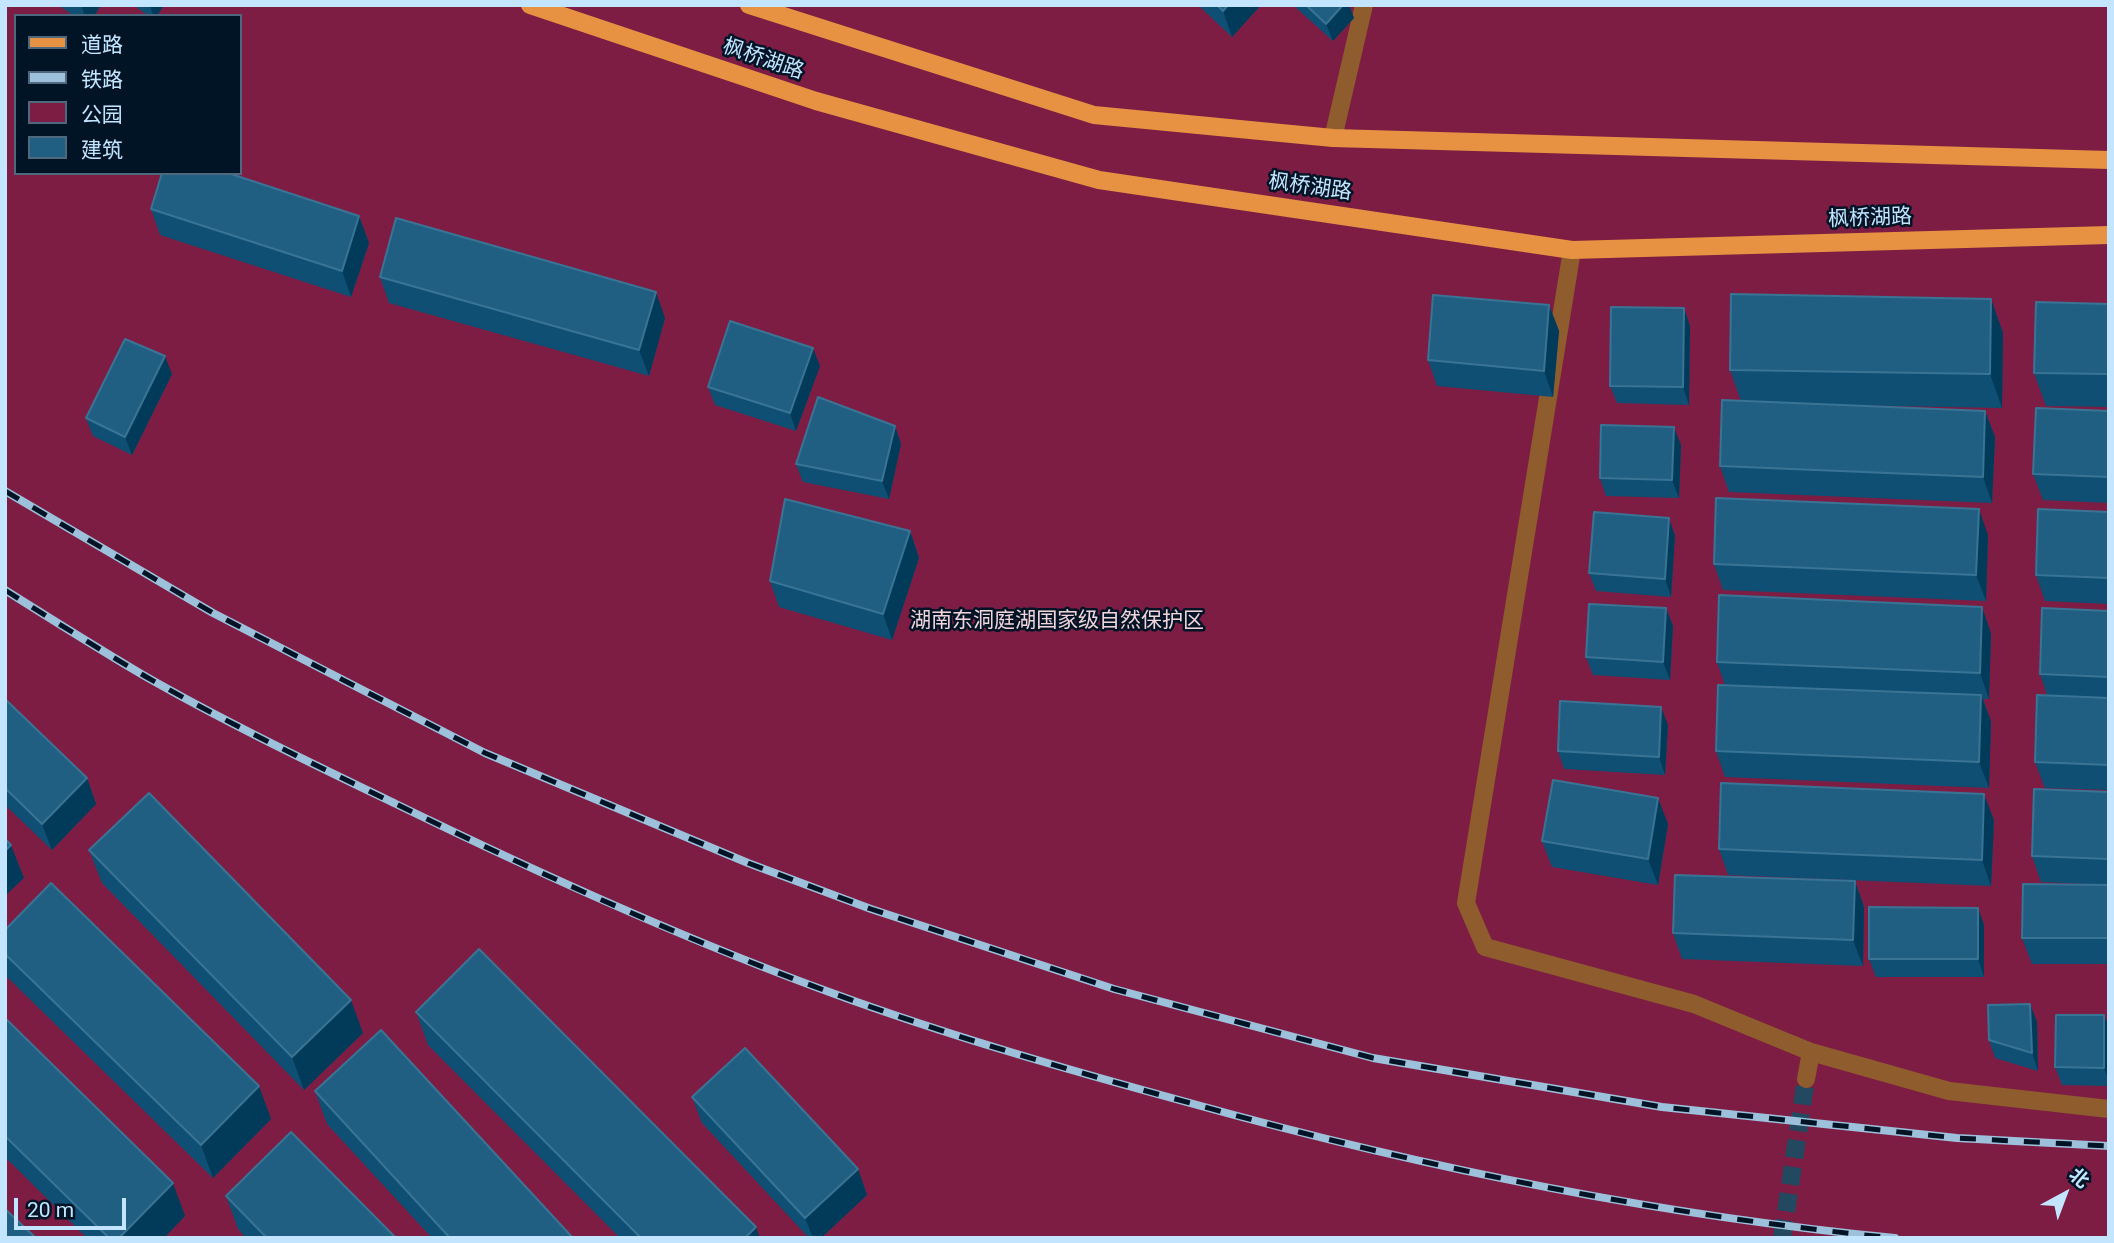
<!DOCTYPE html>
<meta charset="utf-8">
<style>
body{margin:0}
#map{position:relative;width:2114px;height:1243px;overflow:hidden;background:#052d44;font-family:Roboto,"Noto Sans SC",sans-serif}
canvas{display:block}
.frame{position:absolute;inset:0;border:7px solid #c3e5ff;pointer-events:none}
.legend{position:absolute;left:14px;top:14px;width:228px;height:161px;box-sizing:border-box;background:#001426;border:2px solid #4e687d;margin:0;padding:9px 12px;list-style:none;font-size:21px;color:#c3e5ff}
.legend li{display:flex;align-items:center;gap:14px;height:35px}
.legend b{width:35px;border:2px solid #4e687d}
.north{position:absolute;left:2030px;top:1159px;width:70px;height:70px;-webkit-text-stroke:5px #001426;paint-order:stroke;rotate:41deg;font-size:19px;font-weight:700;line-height:28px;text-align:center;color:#c3e5ff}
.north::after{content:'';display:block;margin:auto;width:24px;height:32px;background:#c3e5ff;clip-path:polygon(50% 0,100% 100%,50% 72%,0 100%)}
.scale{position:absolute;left:14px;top:1198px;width:112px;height:32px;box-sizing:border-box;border:4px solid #c3e5ff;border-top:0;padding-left:9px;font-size:21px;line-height:24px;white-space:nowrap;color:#c3e5ff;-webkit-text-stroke:5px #001426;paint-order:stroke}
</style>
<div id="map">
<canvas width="2114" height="1243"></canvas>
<div class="frame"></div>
<ul class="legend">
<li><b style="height:9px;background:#e69242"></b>道路</li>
<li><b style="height:9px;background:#9ec1db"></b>铁路</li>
<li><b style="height:19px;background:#7d1d44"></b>公园</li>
<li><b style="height:19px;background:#215f82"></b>建筑</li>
</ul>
<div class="north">北</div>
<div class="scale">20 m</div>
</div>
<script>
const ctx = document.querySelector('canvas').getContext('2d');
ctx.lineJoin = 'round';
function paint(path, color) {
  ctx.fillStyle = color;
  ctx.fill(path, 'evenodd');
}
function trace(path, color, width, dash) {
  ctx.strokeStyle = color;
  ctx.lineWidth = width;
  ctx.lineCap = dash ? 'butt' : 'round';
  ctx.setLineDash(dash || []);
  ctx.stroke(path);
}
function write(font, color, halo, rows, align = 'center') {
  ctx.font = font + ' Roboto,"Noto Sans SC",sans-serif';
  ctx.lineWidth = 5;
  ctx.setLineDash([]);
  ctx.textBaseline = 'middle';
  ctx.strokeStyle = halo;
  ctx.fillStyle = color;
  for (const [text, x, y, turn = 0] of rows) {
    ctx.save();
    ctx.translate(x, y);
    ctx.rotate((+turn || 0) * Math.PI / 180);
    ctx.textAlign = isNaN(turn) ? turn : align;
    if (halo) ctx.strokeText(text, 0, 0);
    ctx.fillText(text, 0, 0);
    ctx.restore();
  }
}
paint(new Path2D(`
 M5,5H2109V1238H5ZM16,16H240V173H16Z`), '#7d1d44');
trace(new Path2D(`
 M1782,1238L1806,1079`), '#224960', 18, [18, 9]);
trace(new Path2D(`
 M1333,138L1364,5
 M1572,250L1466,903L1485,947L1694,1004L1811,1052L1949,1091L2109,1109
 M1806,1079L1811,1052`), '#8f5c2d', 18);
trace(new Path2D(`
 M530,5L816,101L1099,180L1572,250L2109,235
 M749,5L1094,115L1333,138L2109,160`), '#e69242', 18);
const rail = new Path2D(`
 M5,491L213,613L485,753L748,863L871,909L1114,989L1373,1058L1662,1107L1957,1138L2109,1146
 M5,590C51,619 97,648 143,675C225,722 311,763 396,804C538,873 683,939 832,993C949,1036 1069,1070 1190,1103C1420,1167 1657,1215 1895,1238`);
trace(rail, '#9ec1db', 8);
trace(rail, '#001426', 5, [16]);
paint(new Path2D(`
 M58,5H101L94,16H74Z
 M133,5H164L157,16H149Z
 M1198,5H1261L1232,37Z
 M1293,5H1349L1354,18L1333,41Z
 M151,209L359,216L369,243L351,297L160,235Z
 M380,277L665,318L649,376L389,303Z
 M1991,299L2003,333L2002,408L1841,405L1985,411L1995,437L1992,503L1729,492L1720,466L1741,401L1730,370Z
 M2109,304V407L2046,406L2034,373Z
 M1549,305L1559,331L1553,397L1437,386L1428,360Z
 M1684,308L1690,326L1689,405L1617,403L1610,386Z
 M820,366L796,431L715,405L708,387Z
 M172,374L132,455L93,436L86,418Z
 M2109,411V503L2043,500L2033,474Z
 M895,426L901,444L889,499L803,482L796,464Z
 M1681,445L1679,498L1606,496L1600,478Z
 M2109,512V604L2045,601L2036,575Z
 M1669,518L1675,536L1671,597L1596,591L1589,573Z
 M910,531L919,558L892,640L779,607L770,581Z
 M1988,535L1986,601L1723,590L1714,564Z
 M1666,608L1673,626L1670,680L1593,675L1586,657Z
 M2109,611V790L2045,788L2035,762L2047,695L2040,674Z
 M1991,633L1989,699H1983L1991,721L1989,788L1725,777L1716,751L1725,685L1717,662Z
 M5,699L87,778L96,804L52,850L5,805Z
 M1668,725L1665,775L1564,769L1558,751Z
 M2109,792V885L2041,882L2032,856Z
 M1994,820L1991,886L1728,875L1719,849Z
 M1668,824L1658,885L1552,867L1542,841Z
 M89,850L363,1033L304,1090L102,883Z
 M1855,881L1864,907L1863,966L1682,959L1673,933Z
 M2109,885V964H2032L2022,938Z
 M1978,908L1984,925V977H1876L1869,959Z
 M5,930L259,1086L271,1119L213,1178L6,976Z
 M2030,1004L2037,1022L2038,1071L1995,1058L1989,1040Z
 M416,1012L760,1238H620L428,1045Z
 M2104,1015L2109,1027V1086L2062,1085L2055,1067Z
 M5,1018L185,1216L164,1238H87L5,1157Z
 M315,1091L573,1238H432L327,1124Z
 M692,1097L858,1169L867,1195L821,1238H809L702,1123Z
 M226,1196L396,1238H246L238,1229Z`), '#0e4f73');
paint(new Path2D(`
 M81,5H101L94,16H85Z
 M150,5H164L157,16H153Z
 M1228,5H1261L1232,37L1223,11Z
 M1343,5H1349L1354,18L1333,41L1326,24Z
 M359,216L369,243L351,297L342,271Z
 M656,292L665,318L649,376L639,350Z
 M1991,299L2003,333L2002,408L1990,374Z
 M1549,305L1559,331L1553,397L1544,371Z
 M1684,308L1690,326L1689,405L1683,387Z
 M813,348L820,366L796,431L790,413Z
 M165,356L172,374L132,455L125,437Z
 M1985,411L1995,437L1992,503L1983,477Z
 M895,426L901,444L889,499L882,481Z
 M1674,427L1681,445L1679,498L1672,480Z
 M1979,509L1988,535L1986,601L1976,575Z
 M1669,518L1675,536L1671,597L1665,579Z
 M910,531L919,558L892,640L883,614Z
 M1982,607L1991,633L1989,699L1980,673Z
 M1666,608L1673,626L1670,680L1663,662Z
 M1981,695L1991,721L1989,788L1979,762Z
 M1661,707L1668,725L1665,775L1659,757Z
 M87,778L96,804L52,850L42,824Z
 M1984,794L1994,820L1991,886L1982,860Z
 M1658,798L1668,824L1658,885L1648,859Z
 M11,845L24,878L5,896V851Z
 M1855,881L1864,907L1863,966L1853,940Z
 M1978,908L1984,925V977L1978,959Z
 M351,1000L363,1033L304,1090L292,1057Z
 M2030,1004L2037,1022L2038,1071L2032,1053Z
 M2104,1015L2109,1027V1081L2104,1068Z
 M259,1086L271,1119L213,1178L201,1145Z
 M858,1169L867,1195L821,1238H813L805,1218Z
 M173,1183L185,1216L164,1238H119Z
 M756,1227L760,1238H745Z`), '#023b5a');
const building = new Path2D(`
 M1217,5H1228L1223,11Z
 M1306,5H1343L1326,24Z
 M162,173H228L359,216L342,271L151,209Z
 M396,218L656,292L639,350L380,277Z
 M1731,294L1991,299L1990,374L1730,370Z
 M1433,295L1549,305L1544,371L1428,360Z
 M2036,302L2109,304V374L2034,373Z
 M1611,307L1684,308L1683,387L1610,386Z
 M730,321L813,348L790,413L708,387Z
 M125,339L165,356L125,437L86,418Z
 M818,397L895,426L882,481L796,464Z
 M1722,400L1985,411L1983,477L1720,466Z
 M2036,408L2109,411V477L2033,474Z
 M1601,425L1674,427L1672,480L1600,478Z
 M1716,498L1979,509L1976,575L1714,564Z
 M785,499L910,531L883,614L770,581Z
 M2038,509L2109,512V578L2036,575Z
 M1594,512L1669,518L1665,579L1589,573Z
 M1719,595L1982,607L1980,673L1717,662Z
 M1589,604L1666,608L1663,662L1586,657Z
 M2042,608L2109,611V677L2040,674Z
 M1718,685L1981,695L1979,762L1716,751Z
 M2037,695L2109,698V765L2035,762Z
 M5,699L87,778L42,824L5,788Z
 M1560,701L1661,707L1659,757L1558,751Z
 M1553,780L1658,798L1648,859L1542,841Z
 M1721,783L1984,794L1982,860L1719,849Z
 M2034,789L2109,792V859L2032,856Z
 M149,793L351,1000L292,1057L89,850Z
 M5,839L11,845L5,851Z
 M1675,875L1855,881L1853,940L1673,933Z
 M51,883L259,1086L201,1145L5,954V930Z
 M2023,884L2109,885V938H2022Z
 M1869,907L1978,908V959H1869Z
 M479,949L756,1227L745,1238H641L416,1012Z
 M2030,1004L2032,1053L1989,1040L1988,1005Z
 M2056,1015H2104V1068L2055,1067Z
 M5,1018L173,1183L119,1238H109L5,1136Z
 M381,1030L573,1238H450L315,1091Z
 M745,1048L858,1169L805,1218L692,1097Z
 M291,1132L396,1238H267L226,1196Z
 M5,1209L36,1238H5Z`);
paint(building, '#215f82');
trace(building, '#3a7495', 2);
write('21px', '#c3e5ff', '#001426', [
 ["枫桥湖路",763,60,19],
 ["枫桥湖路",1310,188,8],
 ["枫桥湖路",1870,219,-2]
]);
write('21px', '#f2d4db', '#001426', [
 ["湖南东洞庭湖国家级自然保护区",1057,622]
]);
</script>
